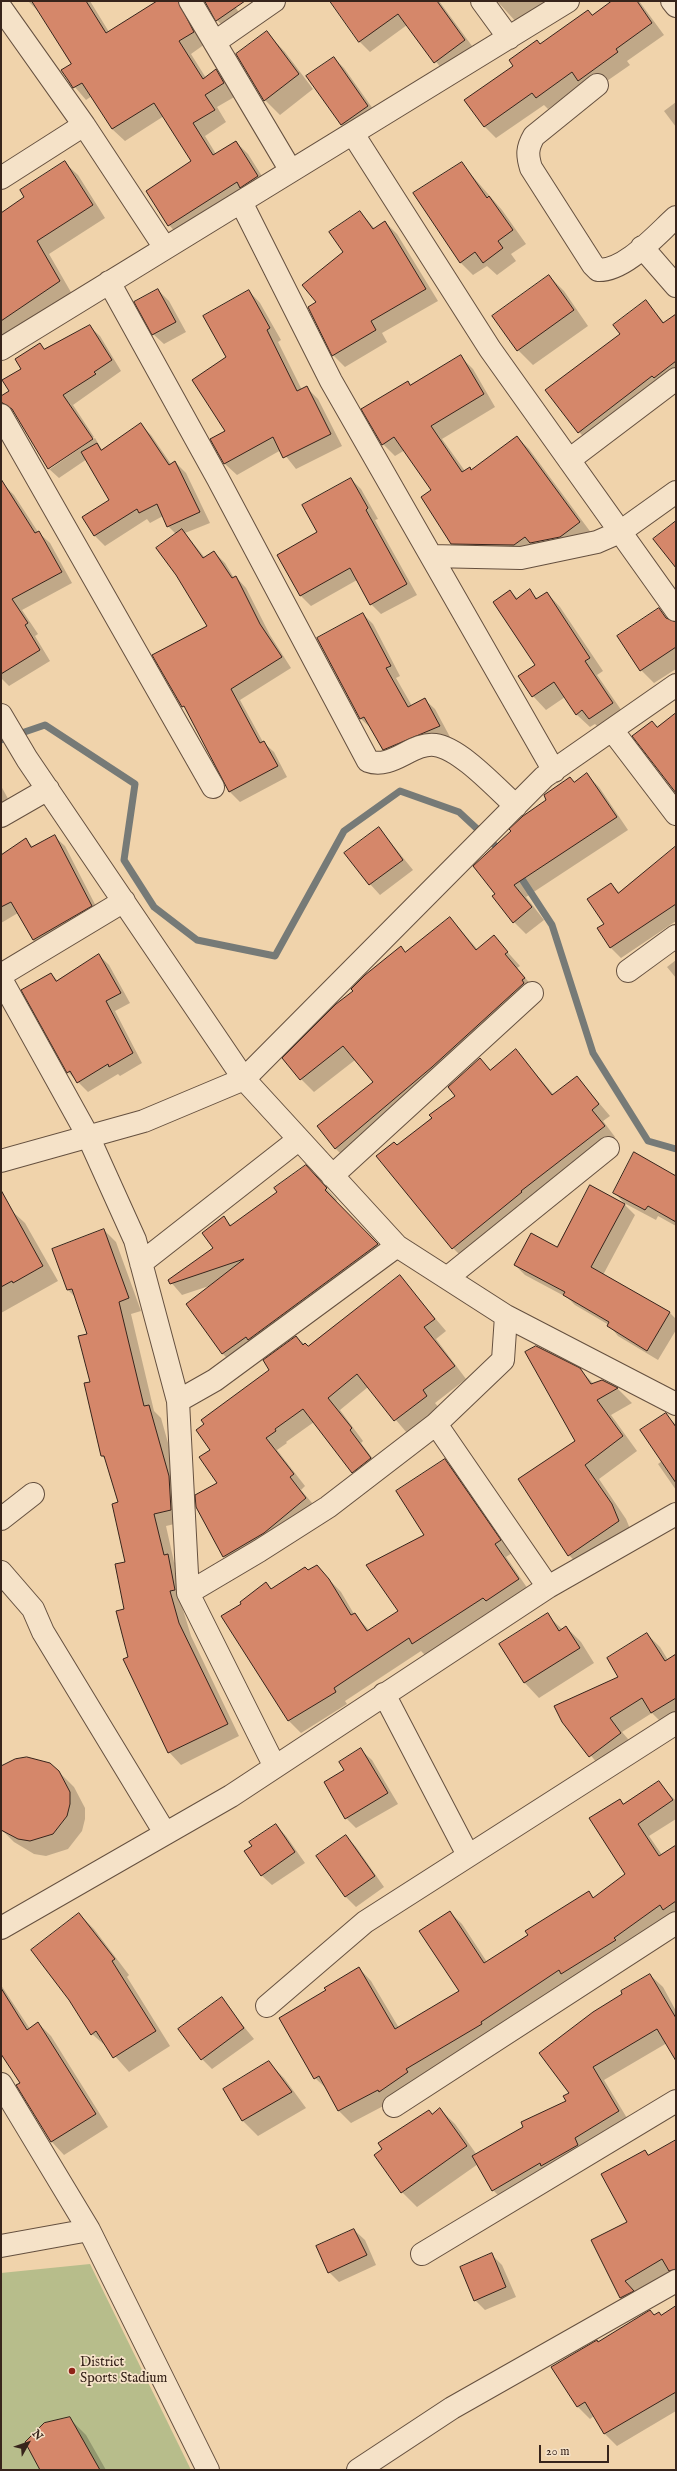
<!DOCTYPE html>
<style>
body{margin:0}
#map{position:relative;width:677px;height:2471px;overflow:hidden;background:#f0d3ab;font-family:"IM FELL English",serif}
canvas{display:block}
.frame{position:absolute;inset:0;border:2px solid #37241b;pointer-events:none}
.north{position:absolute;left:8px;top:2423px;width:40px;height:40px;-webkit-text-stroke:3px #f5e2c8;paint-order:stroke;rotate:50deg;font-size:11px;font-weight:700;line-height:16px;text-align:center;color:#37241b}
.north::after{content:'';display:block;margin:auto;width:14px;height:18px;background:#37241b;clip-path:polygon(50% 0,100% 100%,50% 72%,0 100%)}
.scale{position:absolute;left:539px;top:2445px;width:70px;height:18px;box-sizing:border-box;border:2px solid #37241b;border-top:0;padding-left:5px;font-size:12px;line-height:14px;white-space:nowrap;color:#37241b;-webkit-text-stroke:3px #f5e2c8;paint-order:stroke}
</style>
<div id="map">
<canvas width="677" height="2471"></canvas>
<div class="frame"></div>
<div class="north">N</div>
<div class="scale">20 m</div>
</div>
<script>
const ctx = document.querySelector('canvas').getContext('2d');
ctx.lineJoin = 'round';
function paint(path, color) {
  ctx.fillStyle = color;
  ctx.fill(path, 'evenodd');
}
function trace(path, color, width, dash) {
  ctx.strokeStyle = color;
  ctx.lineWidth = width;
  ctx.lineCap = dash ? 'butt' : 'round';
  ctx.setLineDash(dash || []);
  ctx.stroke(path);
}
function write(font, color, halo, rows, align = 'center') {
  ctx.font = font + ' "IM FELL English",serif';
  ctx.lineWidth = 3.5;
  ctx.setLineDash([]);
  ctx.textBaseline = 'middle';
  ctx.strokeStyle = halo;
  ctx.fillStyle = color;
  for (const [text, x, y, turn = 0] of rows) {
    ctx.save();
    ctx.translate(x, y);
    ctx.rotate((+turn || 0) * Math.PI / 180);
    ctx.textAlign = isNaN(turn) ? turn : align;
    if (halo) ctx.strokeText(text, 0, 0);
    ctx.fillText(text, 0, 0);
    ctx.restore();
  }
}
paint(new Path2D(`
 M90,2264L191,2470H1V2273Z`), '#b7bd8b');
paint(new Path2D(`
 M28,1H90L109,32L159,1H231L245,21L229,32L217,20L205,2H197L205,44L191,54L206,78L216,71L228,83L236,96L217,107L226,122L205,136L216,154L236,142L248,154L270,189L181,238L169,225L193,161L164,116L125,141L112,129L92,96L86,100L69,80L73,64L40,13Z
 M331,1H439L475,50L445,73L407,25L370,52L359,41Z
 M497,1H549L518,24Z
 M614,1H639L664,35L627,61L630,65L591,92L583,84L548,109L544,105L496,138L484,126L514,66Z
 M270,36L285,52L313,89L280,115L265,100Z
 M334,58L344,68L378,116L352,135L341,124Z
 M676,102V127L664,111Z
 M65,163L78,175L105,218L49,254L72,294L1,339V214L26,197Z
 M461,163L502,210L526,244L511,254L516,261L497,275L487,266L473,275L460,262Z
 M360,212L375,229L385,222L397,234L438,301L382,333L387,342L345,367L333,355L309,308L317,303L344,253Z
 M549,276L564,291L588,326L533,365L518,350L494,316Z
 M158,290L169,301L186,332L164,344L153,334Z
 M249,291L260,303L281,340L278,342L302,390L307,388L318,399L342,446L296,469L281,450L237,475L225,464L212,440L227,431V357Z
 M646,301L676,337V383L591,444L579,432L622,335Z
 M89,326L100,336L121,371L73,405L94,437L50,466V469L95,438L102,450L141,425L151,435L171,464L175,462L186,473L210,523L185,533L205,558L214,552L225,563L234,578L236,577L246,588L270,635L291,668L240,700L263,742L274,752L287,777L240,802L230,792L188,712L154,656L208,627L177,535L168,526L163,516L150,523L147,519L105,546L95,536L83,517L111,500L87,459L59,478L48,468L17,415L1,400V397L10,391L40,345L45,350Z
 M461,357L473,369L495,407L442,439L465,471H472L517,437L529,449L592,534L572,549L464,556L452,543L433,490L405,450L395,456L383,444L411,386Z
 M351,479L361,489L378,519L375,520L417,595L381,614L371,604L357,580L311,606L301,596L278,555L319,533Z
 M3,484L14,495L38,532L50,543L72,583L22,610L38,634L35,636L50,661L9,686L1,678V486Z
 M510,591L518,599L530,591L538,599L547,593L560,607L603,671L597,675L626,717L603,732L595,724L590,727L576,714L565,697L546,710L533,696L536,665Z
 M659,609L672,623H676V669L654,683L641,670Z
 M363,614L373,624L400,676L396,678L412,706L424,699L435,709L450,737L393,759L382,749L372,729L361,719L318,639Z
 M587,775L599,787L628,830L526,897L544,920L526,934L514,922L496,894L547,800L570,778L575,783Z
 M1,786L11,804L1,825Z
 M379,828L413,870L380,895L370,884Z
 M54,836L65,846L101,916L44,950L33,940L18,913L1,923V856L25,839L33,847Z
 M676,847V921L621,958L611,948L599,929L605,924L611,884L620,893Z
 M450,918L478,950L494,937L520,966L517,968L537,992L348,1161L335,1148L374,1082L355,1060L314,1092L301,1079L354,991L401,948L406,953Z
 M99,955L109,965L130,1003L115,1011L142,1063L120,1076L118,1074L88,1092L68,1072L51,974L58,981Z
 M676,960V978L667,967Z
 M516,1051L554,1095L577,1077L610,1116L603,1121L615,1137L531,1203L464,1259L453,1248L398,1147L456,1096L480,1059L491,1071Z
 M316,1177L337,1200L335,1202L388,1256L234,1365L223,1354L187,1304L212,1285L182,1295L169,1280L214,1248L224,1218L232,1226Z
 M676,1177V1226L658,1216L656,1220L624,1203L614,1192Z
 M591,1187L625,1205L635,1215L603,1275L670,1313L676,1319V1330L658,1360L618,1336L609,1325L575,1305L568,1298L525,1275L515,1265L558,1248Z
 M1,1201L25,1223L58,1281L1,1313Z
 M104,1230L116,1242L141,1311L131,1314L154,1411L161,1418L181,1489L183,1522L166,1526L174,1562L180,1567L181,1603L191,1636L239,1736L181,1765L169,1752L124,1660L129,1657L125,1609L126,1563L119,1503L106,1460L102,1456L91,1382L88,1335L76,1298L68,1290L53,1249Z
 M400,1277L446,1331L436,1339L466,1379L435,1403L439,1408L407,1433L368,1387L340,1410L363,1441L361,1443L382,1471L365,1484L314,1422L286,1442L287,1443L277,1450L305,1486L301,1490L318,1510L236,1569L224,1556L197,1507L219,1483L211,1450L296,1337L308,1347Z
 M579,1369L594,1384L602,1381L618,1389L632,1403L611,1415L637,1451L599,1479L626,1519L633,1536L583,1570L569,1555L519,1480L576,1441Z
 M665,1414L676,1425V1490L658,1464L662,1461Z
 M445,1460L457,1473L512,1553L506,1557L530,1592L426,1656L421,1651L345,1701L347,1704L301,1733L288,1720L242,1604L266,1584L272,1589L316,1566L341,1592L354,1614L370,1631L399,1611L426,1535Z
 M547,1615L562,1629L566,1627L581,1642L594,1663L539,1698L524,1682Z
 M647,1634L660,1647L668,1660L676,1655V1719L665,1726L652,1713L622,1732L634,1746L603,1770L562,1721L620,1677Z
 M361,1750L372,1760L398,1804L356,1828L346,1818L345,1771Z
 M1,1769L59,1772L74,1787L85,1808V1819L82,1831L68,1849L46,1856L34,1854L14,1842L1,1829Z
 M659,1783L676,1801V1819L649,1836L662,1855L676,1846V1921L391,2102L351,2123L339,2111L328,2090L315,2078L327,1991L359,1968L371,1981L399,2028L460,1991L450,1912L462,1924L487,1962L589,1893L594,1898L627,1874L620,1800L624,1804Z
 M276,1825L286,1836L305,1863L272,1885L261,1875Z
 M346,1836L356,1847L384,1887L356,1907L346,1897Z
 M79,1914L94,1929L129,1975L127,1977L170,2046L129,2072L108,2048L92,2034L70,1999Z
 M650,1975L663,1987L676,2011V2059L667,2043L604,2080L630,2123L505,2202L493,2190L478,2164L417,2207L402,2192L432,2114L440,2109L455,2124L477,2155L567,2101L624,1994Z
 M1,1985L30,2029L38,2023L51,2036L108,2127L64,2155L52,2142L18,2086L21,2083L1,2050Z
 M221,1999L254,2039L212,2069L202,2059Z
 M269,2063L284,2078L306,2108L258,2136L243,2121L224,2089Z
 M676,2141V2275L633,2310L621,2298L592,2241L628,2223L645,2151L649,2155Z
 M354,2230L365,2240L376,2265L339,2282L329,2272Z
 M491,2254L502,2265L516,2297L485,2310L475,2300Z
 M676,2307V2411L617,2446L605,2434L595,2415L590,2419L577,2406L598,2343L654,2316H661Z
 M69,2418L86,2435L106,2470H42Z`), '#0003');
trace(new Path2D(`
 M1,740L45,725L135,784L124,860L154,907L197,940L275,956L344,831L400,791L459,812L502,852
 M518,873L552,925L593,1053L648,1141L676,1149`), '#767a77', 7);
const building = new Path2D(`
 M32,1H86L106,33L157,1H178L194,32L179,41L203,79L216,69L224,83L205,95L215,110L193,123L213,155L236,141L258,176L240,188L237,182L168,226L146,191L191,161L154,103L112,129L82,83L73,88L68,80L61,70L71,64Z
 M205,1H245L216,21Z
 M330,1H437L465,40L434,63L398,14L359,42Z
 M612,1H637L652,23L616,49L618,52L578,81L572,72L536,98L532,93L484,127L464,100L513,66L509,60L537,40L540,44L588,10L592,15Z
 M267,31L299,74L264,101L236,54Z
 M334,57L368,106L341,125L306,76Z
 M65,161L93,205L37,241L60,281L1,321V213L24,197L20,190Z
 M462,162L487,198L489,196L513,230L498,241L503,248L483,263L475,252L460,263L413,193Z
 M360,211L373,229L385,221L426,289L371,321L376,330L332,356L308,307L316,302L302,285L343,252L329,232Z
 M549,275L574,310L517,351L492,316Z
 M158,289L176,322L152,335L134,302Z
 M249,290L270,328L267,330L297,391L307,386L331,434L283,458L273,437L224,464L210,439L225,431L192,380L226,357L203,316Z
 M646,300L663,323L676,314V361L654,378L652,376L578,433L545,390L620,334L613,325Z
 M90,325L112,360L94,372L96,374L63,395L93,439L48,469L12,409L1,402V396L9,391L2,380L21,369L15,359L40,343L44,349Z
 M461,355L484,394L431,426L462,472L470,467L471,470L517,436L580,522L560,537L530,543L525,537L514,545L451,544L421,497L431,490L394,437L382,445L361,409L408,381L410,385Z
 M141,423L169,465L175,461L200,512L167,527L157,504L139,513L137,509L94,536L82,517L109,500L81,452L97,443L101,450Z
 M351,478L368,508L366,510L407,584L370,605L350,568L300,596L277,555L317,532L302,505Z
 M1,479L35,533L39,531L62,572L12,599L28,623L25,625L40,650L1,674Z
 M676,521V568L653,539Z
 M182,529L203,558L214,551L232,578L236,576L260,624L282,657L231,689L260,743L264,741L278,766L229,792L184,706L182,707L152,655L207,626L176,575L156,548Z
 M530,589L536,599L547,592L590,658L585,661L613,703L589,719L582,710L576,715L554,682L532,697L518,676L535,665L493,602L510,590L516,599Z
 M659,608L666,618L676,622V647L640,671L617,636Z
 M363,613L391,666L386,668L408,707L425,698L440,726L383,750L364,717L360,719L317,638Z
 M676,713V793L632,736L652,721L657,727Z
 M587,773L617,817L514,885L532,907L513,923L492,896L495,894L473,866L511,831L509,829L523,816L546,800L544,795L570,777L574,782Z
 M379,827L403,860L369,885L344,853Z
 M55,835L92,906L33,940L11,902L1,907V855L26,838L31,847Z
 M676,846V904L610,948L597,928L604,924L587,899L611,883L618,893Z
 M450,917L476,950L494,935L508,952L505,954L525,978L522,980L524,983L432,1067L335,1149L317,1126L373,1082L343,1046L300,1080L282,1058L336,1004L353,991L351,989L365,975L401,946L405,952Z
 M99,954L121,993L106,1001L133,1053L109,1067L108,1064L77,1083L70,1071L67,1073L21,990L51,973L56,981Z
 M516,1049L552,1095L577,1076L599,1104L592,1110L605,1126L521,1191L522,1192L452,1249L376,1156L394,1142L397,1145L432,1118L429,1115L455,1096L448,1087L480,1058L490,1070Z
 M634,1152L676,1176V1222L648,1206L645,1210L613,1193Z
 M306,1165L327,1188L325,1190L378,1244L248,1340L246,1337L222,1354L186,1304L244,1259L170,1284L168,1280L213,1248L202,1233L224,1216L230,1226L277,1192L274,1188Z
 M590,1185L625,1204L591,1267L670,1312L647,1351L607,1326L609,1322L563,1295L565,1292L514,1265L531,1233L557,1247Z
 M1,1190L43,1266L13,1283L12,1281L1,1287Z
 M104,1229L129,1298L119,1302L144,1406L149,1405L169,1476L171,1510L154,1514L164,1555L168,1554L175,1590L170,1591L179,1623L228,1724L168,1753L123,1659L128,1657L116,1611L124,1609L115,1564L125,1562L112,1504L118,1502L104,1456H101L84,1383L90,1382L78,1336L87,1334L72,1289L67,1290L52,1249Z
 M400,1275L435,1319L424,1327L455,1366L423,1390L427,1396L394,1421L357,1374L328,1398L352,1428L350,1430L371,1458L352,1473L303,1409L275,1429L276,1431L266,1438L294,1474L290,1477L306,1498L264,1533L223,1557L196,1507L195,1495L217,1483L199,1457L210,1450L196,1430L204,1424L201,1420L269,1370L263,1360L296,1336L303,1345L305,1343L308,1346Z
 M536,1346L580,1368L591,1384L602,1380L618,1388L597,1400L623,1436L585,1465L612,1504L619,1521L568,1556L518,1479L575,1441L525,1352Z
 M666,1413L676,1427V1483L640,1430Z
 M445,1459L501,1540L495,1544L519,1579L486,1601L483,1598L412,1644L409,1638L334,1688L336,1692L288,1721L221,1616L241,1604L240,1602L266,1582L271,1589L305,1567L308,1570L317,1565L329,1579L351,1615L355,1613L367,1631L398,1611L366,1565L424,1535L396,1491Z
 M548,1613L559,1631L566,1626L580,1648L524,1683L499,1644Z
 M647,1633L665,1661L676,1654V1698L651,1713L642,1698L610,1718L621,1733L589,1757L562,1722L554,1706L618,1677L607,1658Z
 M361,1748L388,1793L345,1819L324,1782L344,1770L339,1762Z
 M27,1757L50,1763L59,1771L70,1792V1804L67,1816L53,1834L30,1841L18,1839L1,1830V1766L15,1759Z
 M659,1781L673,1800L638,1824L659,1856L676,1845V1901L663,1910L660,1905L614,1938L616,1940L561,1974L559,1970L481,2022L482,2024L406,2069L408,2072L379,2092L378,2090L338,2111L319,2076L314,2079L279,2018L326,1990L324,1988L359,1967L395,2029L459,1991L419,1931L450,1911L484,1963L528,1935L525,1931L589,1891L593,1898L625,1874L589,1818L620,1799L623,1804Z
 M276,1824L295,1852L261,1876L244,1851L252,1846L249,1842Z
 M346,1835L375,1876L345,1897L316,1856Z
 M79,1913L115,1959L112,1961L156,2031L113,2058L96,2031L91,2035L69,2000L31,1950Z
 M650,1974L676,2018V2061L657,2029L593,2067L619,2111L575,2138L578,2145L541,2166L540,2163L492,2191L472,2156L523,2127L521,2122L566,2101L563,2096L569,2093L539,2053L593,2012L622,1994L621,1991Z
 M1,1988L27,2030L38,2022L96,2114L51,2142L16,2085L20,2083L1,2054Z
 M222,1997L244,2028L201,2060L178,2029Z
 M269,2061L292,2092L242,2121L223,2089Z
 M440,2108L467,2146L401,2193L374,2155L382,2149L378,2143L429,2110L432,2114Z
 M676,2140V2269L669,2271L662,2259L625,2281L634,2291L620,2298L591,2240L627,2222L601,2174L645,2150L648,2155Z
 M354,2229L367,2255L328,2273L316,2246Z
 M492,2253L506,2287L474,2301L460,2267Z
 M676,2306V2392L604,2434L585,2402L577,2407L551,2367L597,2340L598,2342L650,2310L654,2315L659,2312L661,2315Z
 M70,2417L100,2470H40L25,2442L44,2423Z`);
paint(building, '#d5876a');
trace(building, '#37241b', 1);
const street = new Path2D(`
 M190,1L291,171
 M482,1L509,38
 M672,1L676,6
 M1,8L84,125L1,178
 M215,42L274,1
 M597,85L534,136C527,148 527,155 531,168L593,265L598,270C625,271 656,235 676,217
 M84,125L165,248
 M353,134L490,349L676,610
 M241,202L331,381L554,771
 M642,247L676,286
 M109,282L218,479L368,761C392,770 412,742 435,745C460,748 497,789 516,806
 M1,349L568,1
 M1,415L213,787
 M569,460L676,379
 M431,556L521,558L597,542L620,532L676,492
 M1,715L27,759L244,1079L544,777L676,685
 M612,730L676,814
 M1,816L48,789
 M628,971L676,936
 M1,975L124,901
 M1,979L88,1136L135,1240L178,1401L188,1593L275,1767
 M1,1161L144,1121L244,1079L397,1246L506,1316L503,1360L436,1424L548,1587L676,1514
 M332,1176L532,993
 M141,1263L298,1140
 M447,1278L608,1148
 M506,1316L676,1404
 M178,1401L215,1380L397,1246
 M1,1519L33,1494
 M1,1572L33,1609L43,1632L165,1833
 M188,1593L259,1551L328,1507L436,1424
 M384,1694L468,1855
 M1,1928L231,1796L548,1587
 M267,2006L365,1922L676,1723
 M1,2084L89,2230
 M394,2106L676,1923
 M1,2246L89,2230L208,2470
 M422,2254L676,2101
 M358,2470L452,2408L676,2281`);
trace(street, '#65503f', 24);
trace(street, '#f5e2c8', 22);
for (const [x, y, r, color] of [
 [72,2371,4,"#8f2418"]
]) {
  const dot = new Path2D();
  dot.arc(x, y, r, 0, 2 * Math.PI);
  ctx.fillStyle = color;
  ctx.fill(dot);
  trace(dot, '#f5e2c8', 1.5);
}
write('14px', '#37241b', '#f5e2c8', [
 ["District",80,2363],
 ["Sports Stadium",80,2379]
], 'left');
</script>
